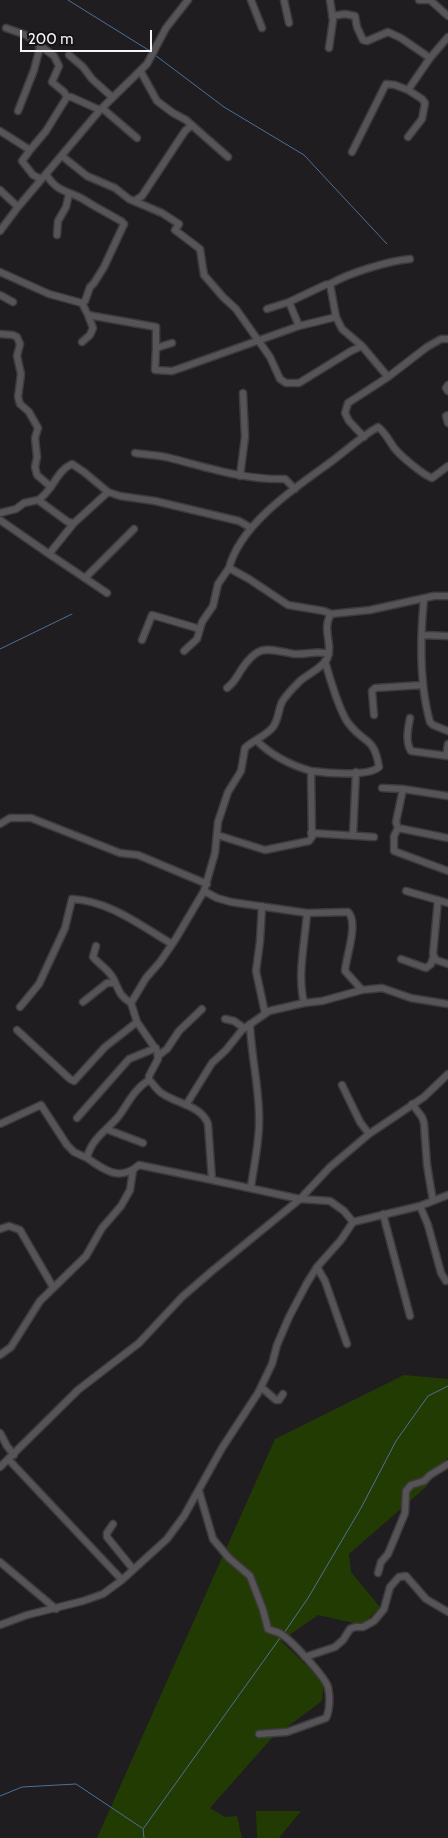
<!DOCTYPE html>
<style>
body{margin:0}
#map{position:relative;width:448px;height:1838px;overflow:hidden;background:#1f1d20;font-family:Cabin,sans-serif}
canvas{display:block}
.scale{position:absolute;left:20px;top:30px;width:132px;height:22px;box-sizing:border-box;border:2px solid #f6f4f6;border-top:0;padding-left:6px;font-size:15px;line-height:18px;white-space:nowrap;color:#f6f4f6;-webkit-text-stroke:4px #161417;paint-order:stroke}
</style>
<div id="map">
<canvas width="448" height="1838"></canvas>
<div class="scale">200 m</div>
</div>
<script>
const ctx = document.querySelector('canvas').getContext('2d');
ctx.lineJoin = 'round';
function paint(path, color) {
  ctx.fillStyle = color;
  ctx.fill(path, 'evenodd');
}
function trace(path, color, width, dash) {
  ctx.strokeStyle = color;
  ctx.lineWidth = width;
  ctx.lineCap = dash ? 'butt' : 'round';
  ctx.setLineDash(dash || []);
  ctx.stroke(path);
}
paint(new Path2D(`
 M404,1375L448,1379V1457L426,1487L349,1554L351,1572L380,1607L363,1625L318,1615L281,1641L324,1682L322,1701L271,1739L210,1808L225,1817L237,1816L242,1838H97L275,1439Z
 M256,1811H301L279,1838H257Z`), '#223b03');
trace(new Path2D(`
 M68,0L150,51
 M155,55L224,107L304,155L387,244
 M0,649L72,614
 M284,1633L308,1598L361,1508L396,1441L428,1396L448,1386
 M0,1796L22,1787L76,1784L142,1828
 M144,1838L143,1829L280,1638`), '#4d7099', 1);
const minor = new Path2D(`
 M251,0L262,28
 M284,0L289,23
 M419,0H427
 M430,0L448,16
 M332,16L345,14L355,16L357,27L363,40L367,41L388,32L401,38L430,58
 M6,28L26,35L54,56L59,66L52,82L64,92L67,97
 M329,48L333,20L330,0
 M69,55L83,67L92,79L112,97
 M141,72L157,101L173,113L186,120L228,157
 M102,108L137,138
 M18,111L34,70L40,47
 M0,131L30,150L22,161L33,175L41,179
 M408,137L422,119L425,103L422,99L408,90L430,58L448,37
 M30,150L46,131L67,97H71L100,110
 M352,152L386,84L395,85L408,90
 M62,156L87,176L115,188L129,199L162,213L179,224L175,230L200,249L204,275L223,297L236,309L270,357L280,379L286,383H299L351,351L362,346L388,377
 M46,174C58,194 69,190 86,201C97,208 109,214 121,221L124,224L104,267L94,283L90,287L85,301L82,303
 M0,190L18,207
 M134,201L142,196L185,131L192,125
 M0,231L18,207L100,110L147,64L166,28L188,0
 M57,235L58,221L66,207L69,194
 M0,272L49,294L82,303L88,315L156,327V348L172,343
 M330,284C349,273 388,261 410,259
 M0,295L13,302
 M289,302L299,326
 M267,309L289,302L325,285L330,284L336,317L342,329L362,346
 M0,334L13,335L17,337L20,344L17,356L21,374L18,397L20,404L29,412L38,428L35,438L37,457L35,467L37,475L51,487
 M82,342L90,335L93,328L88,315
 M156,348L155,370L172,371L181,368L299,326L336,317
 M448,385L446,388L448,391
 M448,415L446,416L448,423
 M364,437L349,421L345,413L348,403L388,377L427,347L441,339H448
 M135,453C147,455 159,455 170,458C209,468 245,480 285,479L295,489
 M240,476L245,437L243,393
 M38,500C53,491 56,471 72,464L84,472L108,492
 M0,513L16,509L24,503L38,500L68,522L74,523
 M0,520L49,554L74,523L108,492L120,496L155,501L239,521L251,528
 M49,554L107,593
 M229,568C240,525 293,489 328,464C345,452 360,437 378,427C386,433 389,441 395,449C401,456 423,475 432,478L448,466
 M85,578L134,529
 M424,598C420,639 419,683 430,722L433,725L448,731
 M422,635L448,636
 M142,640L152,615L200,629
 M184,651L197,639L202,622L213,606L218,584L229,568L249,579L288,605L324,611L331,614
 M227,688C234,683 237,677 241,670C259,643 267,649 294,654C306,655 317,650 329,654
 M374,715L372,691L375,688L423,685
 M410,718C408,729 405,741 411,751L448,756
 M256,740C271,755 290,765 311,771
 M446,756L448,744
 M382,788L403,789
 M448,796L403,789L396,822L398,828L448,838
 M0,824L10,818H31L120,853L138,855L207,884
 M398,828L394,836V851L448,871
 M311,833L374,837
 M217,835L265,850L309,841L312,837L311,771C326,773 368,777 379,767C374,736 365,745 349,724C340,713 329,676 325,661
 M353,835L356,772
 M204,891L217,898L231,902L307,913L348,912C359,923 346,956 345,971L362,990L382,988L411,998L448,1004
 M406,891L448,903
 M438,900L433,954L436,960L448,964
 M262,906L260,941L256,971L265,1013
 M96,946L93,957C99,964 109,970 113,978C119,989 118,995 131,1003
 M401,959L426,968L431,964L433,958
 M83,1002L107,983H113
 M304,1003L322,1001L362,990
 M20,1007L39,984L65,928L72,899C110,901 141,926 172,944
 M225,1019L234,1021L244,1028
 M250,1024C251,1055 259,1086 259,1117C260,1140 254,1164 251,1187
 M17,1030L70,1079L74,1081L105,1047L137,1022
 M158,1056L167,1049L179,1031L202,1009
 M149,1080C134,1089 128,1104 118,1117C107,1130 91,1139 87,1158C104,1170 120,1182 139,1165L212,1180
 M342,1085L360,1122L369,1134
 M412,1104L422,1117L424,1123L427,1165L433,1201
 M186,1105L212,1063L226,1050L242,1030L269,1011L304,1003C297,974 305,942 307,913
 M77,1118L129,1059L156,1048
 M0,1124L41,1105L67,1145L74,1152L87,1158
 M106,1129L143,1143
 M420,1206L428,1225L441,1273L446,1281
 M383,1214L410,1316
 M353,1222L344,1211L330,1201L300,1199L212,1180L208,1124C202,1106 178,1104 163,1094C157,1091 154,1084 149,1080V1076L158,1059L157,1051L137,1022L131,1003L146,978L160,962L175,940L204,891L215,853L218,822L228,792L241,771L245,748C253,740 266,736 273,727C279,719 278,710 282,702C286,695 294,687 300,681C308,674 322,668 327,659C334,644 321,630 331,614L370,610L434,596H448
 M0,1229L9,1226L20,1230L53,1287
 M317,1267L325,1281L347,1344
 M0,1355L11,1347L40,1301L86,1256L102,1228L121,1206L130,1190L133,1170
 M261,1387L276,1400H279L283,1394
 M0,1433L7,1446L14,1455
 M9,1460L122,1580
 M0,1467L78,1390L139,1343L182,1297L212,1271L300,1199L330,1167L369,1134L424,1097L448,1074
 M199,1491L213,1539L229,1558L250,1576L263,1610L268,1629C272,1631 275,1631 279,1633C289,1637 325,1677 328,1687C330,1696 330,1710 326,1718L287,1732L259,1734
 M113,1524L107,1533V1537L133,1569
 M0,1562L56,1609
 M378,1573L381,1562L388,1554L405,1513L406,1491L411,1485L424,1481L430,1475L448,1464
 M0,1625L27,1615L83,1601L103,1594L122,1580L167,1539L184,1516L222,1448L258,1393L272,1364L277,1345L289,1317L307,1283L317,1267L341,1240L353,1222L420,1206L448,1195
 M305,1657L335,1647L343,1640L350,1629L355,1627H363L374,1621L384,1609L390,1587L399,1577L406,1576L426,1599L448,1612`);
trace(minor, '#3d3b3e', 9);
trace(minor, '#565457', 6);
</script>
